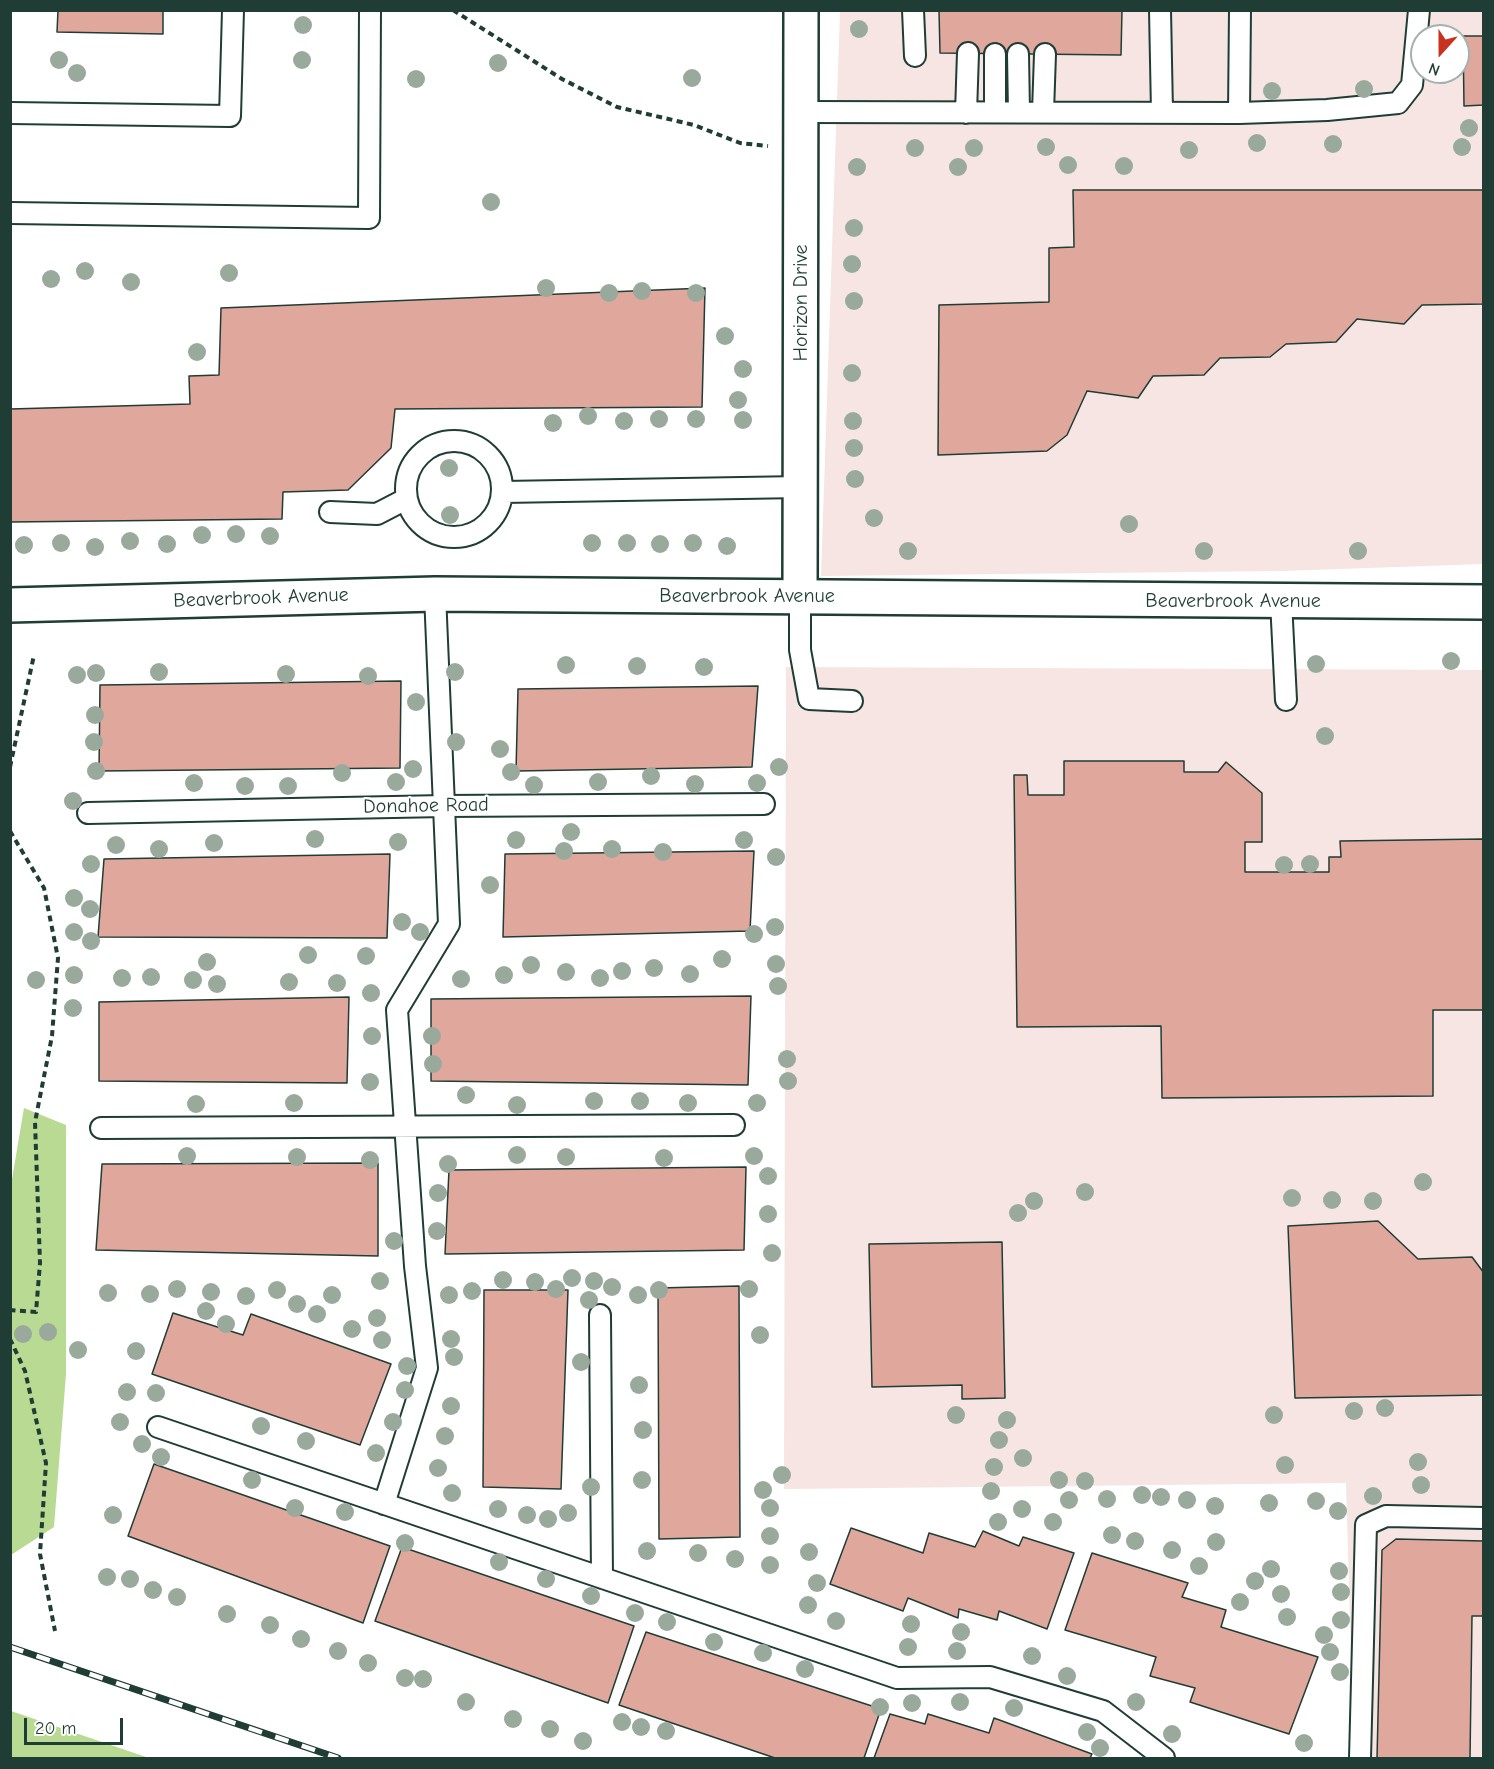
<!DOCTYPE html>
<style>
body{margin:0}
#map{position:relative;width:1494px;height:1769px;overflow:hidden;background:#fff;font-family:"Comic Neue",sans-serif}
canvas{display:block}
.frame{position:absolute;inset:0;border:12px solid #1f3d34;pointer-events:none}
.north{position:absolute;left:1410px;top:24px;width:60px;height:60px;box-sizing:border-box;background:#fff;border:2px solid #a5b1ae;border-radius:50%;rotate:201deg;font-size:16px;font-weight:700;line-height:24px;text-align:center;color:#1f3d34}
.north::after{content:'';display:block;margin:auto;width:21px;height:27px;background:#c8321e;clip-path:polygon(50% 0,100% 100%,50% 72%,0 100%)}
.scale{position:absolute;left:24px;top:1718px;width:99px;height:27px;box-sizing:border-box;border:3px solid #1f3d34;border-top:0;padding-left:8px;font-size:18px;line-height:21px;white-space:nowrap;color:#1f3d34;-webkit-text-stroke:4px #fff;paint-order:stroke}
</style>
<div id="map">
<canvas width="1494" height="1769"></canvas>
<div class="frame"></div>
<div class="north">N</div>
<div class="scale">20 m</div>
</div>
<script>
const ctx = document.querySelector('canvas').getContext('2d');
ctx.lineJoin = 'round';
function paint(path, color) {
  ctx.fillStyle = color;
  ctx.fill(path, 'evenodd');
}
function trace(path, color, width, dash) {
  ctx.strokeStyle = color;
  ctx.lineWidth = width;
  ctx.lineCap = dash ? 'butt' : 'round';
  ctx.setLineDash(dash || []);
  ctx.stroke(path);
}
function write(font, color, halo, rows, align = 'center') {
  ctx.font = font + ' "Comic Neue",sans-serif';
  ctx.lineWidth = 4.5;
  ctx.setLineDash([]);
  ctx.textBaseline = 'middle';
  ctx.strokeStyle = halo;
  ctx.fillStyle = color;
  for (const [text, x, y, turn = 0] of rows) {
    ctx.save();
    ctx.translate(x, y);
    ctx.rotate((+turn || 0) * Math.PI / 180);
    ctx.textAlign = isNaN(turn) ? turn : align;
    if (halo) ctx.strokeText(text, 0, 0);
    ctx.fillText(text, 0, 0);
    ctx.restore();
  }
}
paint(new Path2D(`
 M840,11H1483V564L1282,571L821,576ZM1422,36H1458V72H1422Z
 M786,667L1483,670V1758H1354L1346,1483L784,1489Z`), '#f6e5e2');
paint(new Path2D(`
 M24,1108L66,1125V1374L54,1527L11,1555L10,1191Z
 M11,1711L149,1758H11Z`), '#b8da93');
const building = new Path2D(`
 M58,10H163V34L57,32Z
 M939,10H1122L1121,55L940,53Z
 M1463,36H1484V105L1464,106Z
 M1073,190H1484V304L1422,305L1404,324L1357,319L1336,342L1286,344L1270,357L1220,358L1204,375L1153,376L1138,398L1087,391L1067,435L1047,451L938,455L939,305L1049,302V248L1074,247Z
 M705,288L702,407L395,409L391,448L348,490L283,492L282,519L10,522V409L190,404L189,376L219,375L221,308Z
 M401,681L400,768L99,771L100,685Z
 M758,686L752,767L516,771L518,689Z
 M1064,761H1184V772H1218L1226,762L1262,793V842H1245V872H1329V857H1341L1340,841L1483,839L1484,1010H1433V1096L1162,1098L1161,1026L1017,1027L1014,775H1027L1028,795H1064Z
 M754,851L750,931L503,937L505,854Z
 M390,854L387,938L98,937L104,859Z
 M751,996L748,1085L431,1081V999Z
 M349,997L347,1083L99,1081V1002Z
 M378,1163V1256L96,1250L102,1164Z
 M746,1167L744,1250L445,1254L449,1170Z
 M1378,1221L1418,1259L1472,1257L1484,1273V1395L1295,1398L1288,1226Z
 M1002,1242L1005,1398L962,1399V1385L872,1387L869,1244Z
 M739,1286L740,1537L659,1539L658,1288Z
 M484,1290H568L561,1489L483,1487Z
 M173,1313L243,1335L251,1314L391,1364L360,1445L152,1374Z
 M154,1464L390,1546L363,1623L128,1536Z
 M851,1528L923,1553L929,1533L975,1547L983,1531L1019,1546L1023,1537L1074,1553L1047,1629L999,1611L997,1620L959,1609L958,1618L908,1598L903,1611L830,1584Z
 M1396,1539L1484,1541V1616H1472L1470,1758H1377L1382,1550Z
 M402,1547L634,1626L608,1703L375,1621Z
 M1092,1553L1188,1583L1182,1597L1226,1610L1221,1627L1318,1657L1289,1734L1190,1702L1195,1688L1150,1676L1156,1657L1065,1630Z
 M646,1632L881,1709L864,1758H775L619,1705Z
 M890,1714L925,1724L928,1714L989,1733L994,1718L1092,1754L1090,1758H874Z`);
paint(building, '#e0a79d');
trace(building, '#1f3d34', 1.5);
const lane = new Path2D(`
 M913,10L915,56
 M1160,10L1162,112
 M1018,54L1019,112
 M802,112L1239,113L1327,110L1398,103L1412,85L1419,10
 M995,112V54
 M1043,112L1045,54
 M10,113L230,116L233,10
 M966,113L968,53
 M1239,113L1240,10
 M10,213L369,218L370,10
 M406 489a48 48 0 1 1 96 0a48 48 0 1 1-96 0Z
 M503,492L801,487
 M330,512L377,514L406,499
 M800,596V650L809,699L852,701
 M1281,601L1286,700
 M88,813L444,806L764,804
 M101,1128L734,1125
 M600,1315L602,1578
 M158,1427L897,1678L990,1677L1103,1711L1164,1758
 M384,1504L427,1368L415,1266L397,1010L449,924L435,594
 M1360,1758L1366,1525L1386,1516L1484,1518`);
const street = new Path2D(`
 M800,596L801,10`);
const secondary = new Path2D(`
 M10,605L435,594L1484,602`);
trace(lane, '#1f3d34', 24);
trace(street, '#1f3d34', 38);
trace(secondary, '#1f3d34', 38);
trace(new Path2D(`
 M453,10L562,79L617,107L694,125L740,143L768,146
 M10,767L34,655
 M10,831L44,888L58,958L52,1036L35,1122L40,1263L36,1312L10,1310
 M10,1339L25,1371L46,1463L40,1554L55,1631`), '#1f3d34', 4, [6, 4.5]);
trace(lane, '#fff', 20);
trace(street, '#fff', 33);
trace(secondary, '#fff', 33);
const rail = new Path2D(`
 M10,1647L338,1758`);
trace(rail, '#1f3d34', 7);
trace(rail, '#fff', 4.5, [14]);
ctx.fillStyle = '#99aa9d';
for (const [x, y] of [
 [303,25],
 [859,29],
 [59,60],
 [302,60],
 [498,63],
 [77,73],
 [692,78],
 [416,79],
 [1364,89],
 [1272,91],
 [1469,128],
 [1257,143],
 [1333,144],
 [1046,147],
 [1462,147],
 [915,148],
 [974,148],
 [1189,150],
 [1068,165],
 [1124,166],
 [857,167],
 [958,167],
 [491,202],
 [854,228],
 [852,264],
 [85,271],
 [229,273],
 [51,279],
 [131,282],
 [546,288],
 [642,291],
 [609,293],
 [696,293],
 [854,301],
 [725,336],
 [197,352],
 [743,369],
 [852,373],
 [738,400],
 [588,416],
 [659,419],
 [696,419],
 [743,420],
 [624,421],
 [853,421],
 [553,423],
 [854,448],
 [449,468],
 [855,479],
 [450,515],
 [874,518],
 [1129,524],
 [236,534],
 [202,535],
 [270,536],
 [130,541],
 [61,543],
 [592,543],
 [627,543],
 [693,543],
 [167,544],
 [660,544],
 [24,545],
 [727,546],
 [95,547],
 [908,551],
 [1204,551],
 [1358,551],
 [1451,661],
 [1316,664],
 [566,665],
 [637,666],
 [704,667],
 [159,672],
 [455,672],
 [96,673],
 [286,674],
 [77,675],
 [368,676],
 [416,702],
 [95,715],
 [1325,736],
 [94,742],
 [456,742],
 [500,749],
 [779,767],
 [413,769],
 [96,771],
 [511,772],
 [342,773],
 [651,776],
 [396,782],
 [598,782],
 [194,783],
 [757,783],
 [695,784],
 [534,785],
 [245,786],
 [288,786],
 [73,801],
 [571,832],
 [315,839],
 [516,840],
 [744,840],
 [398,842],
 [214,843],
 [116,845],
 [159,849],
 [612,849],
 [564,851],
 [663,852],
 [776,857],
 [91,864],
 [1310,864],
 [1284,865],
 [490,885],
 [74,898],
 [90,909],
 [402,922],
 [775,927],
 [74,932],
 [420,932],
 [754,934],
 [91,941],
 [308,955],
 [366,956],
 [722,959],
 [207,962],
 [776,964],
 [531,965],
 [654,968],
 [622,971],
 [566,972],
 [690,974],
 [74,975],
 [504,975],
 [151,977],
 [122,978],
 [600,978],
 [461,979],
 [36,980],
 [193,980],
 [289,982],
 [337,983],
 [217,984],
 [778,986],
 [371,993],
 [73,1008],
 [372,1036],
 [432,1036],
 [787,1059],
 [433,1064],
 [788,1081],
 [370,1082],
 [466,1095],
 [594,1101],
 [640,1101],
 [294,1103],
 [688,1103],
 [757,1103],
 [196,1104],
 [517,1105],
 [517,1155],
 [187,1156],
 [754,1156],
 [297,1157],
 [566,1157],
 [664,1158],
 [370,1160],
 [448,1164],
 [768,1176],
 [1423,1182],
 [1085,1192],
 [438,1193],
 [1292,1198],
 [1332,1200],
 [1034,1201],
 [1373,1201],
 [1018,1213],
 [768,1214],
 [437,1231],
 [394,1241],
 [772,1253],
 [572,1278],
 [503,1280],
 [380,1281],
 [594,1281],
 [535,1282],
 [612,1287],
 [177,1289],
 [556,1289],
 [749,1289],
 [277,1290],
 [659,1290],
 [472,1291],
 [211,1292],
 [108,1293],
 [150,1294],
 [332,1295],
 [449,1295],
 [638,1295],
 [246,1296],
 [589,1300],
 [297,1304],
 [206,1311],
 [317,1314],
 [377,1318],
 [226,1324],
 [352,1329],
 [48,1332],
 [23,1334],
 [760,1335],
 [451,1339],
 [382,1340],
 [78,1350],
 [136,1351],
 [454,1357],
 [581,1362],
 [407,1366],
 [639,1385],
 [405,1390],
 [127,1392],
 [156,1393],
 [451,1406],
 [1385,1408],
 [1354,1411],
 [956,1415],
 [1274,1415],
 [1007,1420],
 [120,1422],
 [393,1422],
 [261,1426],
 [643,1430],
 [445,1436],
 [999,1440],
 [306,1441],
 [142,1444],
 [376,1453],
 [161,1457],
 [1023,1458],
 [1418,1462],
 [1285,1465],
 [994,1467],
 [438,1468],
 [782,1475],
 [252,1480],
 [642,1480],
 [1059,1480],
 [1085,1481],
 [1421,1485],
 [591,1487],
 [763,1490],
 [991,1491],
 [452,1493],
 [1142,1495],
 [1373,1496],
 [1161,1497],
 [1107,1499],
 [1069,1500],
 [1187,1500],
 [1316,1501],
 [1269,1503],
 [1215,1506],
 [295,1508],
 [770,1508],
 [498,1509],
 [1022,1509],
 [1338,1511],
 [345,1512],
 [568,1513],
 [113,1515],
 [527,1515],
 [548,1519],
 [998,1522],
 [1053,1522],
 [1112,1535],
 [770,1536],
 [1135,1541],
 [1216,1542],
 [405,1543],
 [1172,1550],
 [647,1551],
 [809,1552],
 [698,1553],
 [735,1559],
 [499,1562],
 [770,1565],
 [1199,1566],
 [1271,1569],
 [1339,1571],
 [107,1577],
 [130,1579],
 [546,1579],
 [1255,1581],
 [817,1583],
 [153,1590],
 [1341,1592],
 [1281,1594],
 [591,1596],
 [177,1597],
 [1240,1602],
 [808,1605],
 [635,1613],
 [227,1614],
 [1287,1617],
 [1341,1620],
 [836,1621],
 [667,1622],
 [911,1624],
 [270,1625],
 [961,1632],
 [1324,1635],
 [301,1639],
 [714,1642],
 [908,1647],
 [338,1651],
 [957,1651],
 [1330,1652],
 [763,1653],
 [1032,1656],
 [368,1663],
 [805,1669],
 [1340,1672],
 [1067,1676],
 [405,1678],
 [423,1679],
 [466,1702],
 [960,1702],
 [1136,1702],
 [912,1703],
 [880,1707],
 [1014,1708],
 [513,1719],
 [622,1722],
 [641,1727],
 [550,1729],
 [666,1731],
 [1087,1732],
 [1172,1734],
 [583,1741],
 [1304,1743],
 [1100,1748]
]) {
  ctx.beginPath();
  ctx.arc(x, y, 9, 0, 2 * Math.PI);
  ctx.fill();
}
write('20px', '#1f3d34', '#fff', [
 ["Horizon Drive",801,303,-90],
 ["Beaverbrook Avenue",747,596],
 ["Beaverbrook Avenue",261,598,-2],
 ["Beaverbrook Avenue",1233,601],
 ["Donahoe Road",426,806,-1]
]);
</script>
